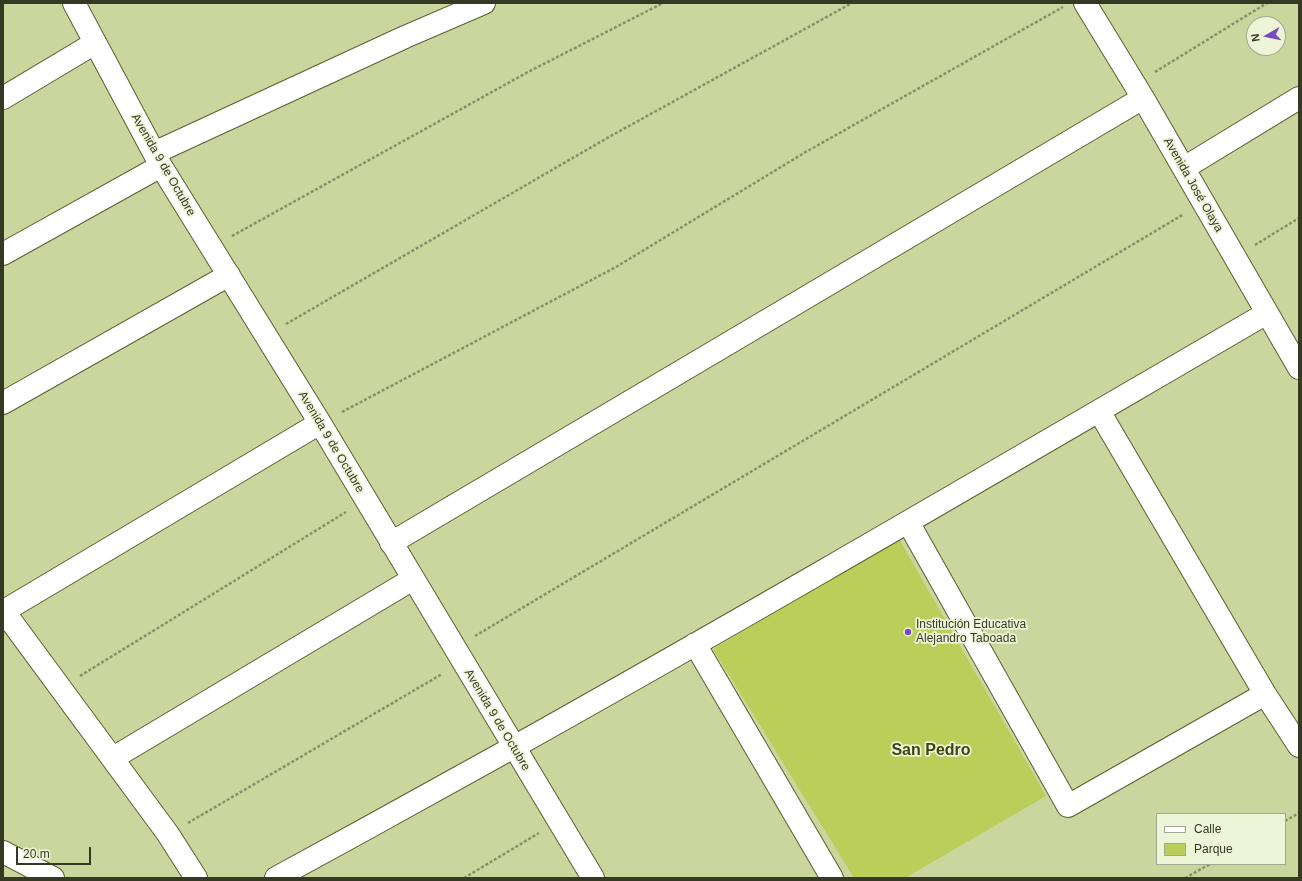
<!DOCTYPE html>
<meta charset="utf-8">
<style>
body{margin:0}
#map{position:relative;width:1302px;height:881px;overflow:hidden;background:#cbd69f;font-family:Arial,sans-serif}
canvas{display:block}
.frame{position:absolute;inset:0;border:4px solid #353923;pointer-events:none}
.legend{position:absolute;left:1156px;top:813px;width:130px;height:52px;box-sizing:border-box;background:#edf4d8;border:1px solid #a3a990;margin:0;padding:5px 7px;list-style:none;font-size:12px;color:#353923}
.legend li{display:flex;align-items:center;gap:8px;height:20px}
.legend b{width:20px;border:1px solid #a3a990}
.north{position:absolute;left:1246px;top:16px;width:40px;height:40px;box-sizing:border-box;background:#edf4d8;border:1px solid #a3a990;border-radius:50%;rotate:261deg;font-size:11px;font-weight:700;line-height:16px;text-align:center;color:#353923}
.north::after{content:'';display:block;margin:auto;width:14px;height:18px;background:#794bc3;clip-path:polygon(50% 0,100% 100%,50% 72%,0 100%)}
.scale{position:absolute;left:16px;top:847px;width:75px;height:18px;box-sizing:border-box;border:2px solid #353923;border-top:0;padding-left:5px;font-size:12px;line-height:14px;white-space:nowrap;color:#353923;-webkit-text-stroke:3px #edf4d8;paint-order:stroke}
</style>
<div id="map">
<canvas width="1302" height="881"></canvas>
<div class="frame"></div>
<ul class="legend">
<li><b style="height:5px;background:#fff"></b>Calle</li>
<li><b style="height:11px;background:#bbce5a"></b>Parque</li>
</ul>
<div class="north">N</div>
<div class="scale">20 m</div>
</div>
<script>
const ctx = document.querySelector('canvas').getContext('2d');
ctx.lineJoin = 'round';
function paint(path, color) {
  ctx.fillStyle = color;
  ctx.fill(path, 'evenodd');
}
function trace(path, color, width, dash) {
  ctx.strokeStyle = color;
  ctx.lineWidth = width;
  ctx.lineCap = dash ? 'butt' : 'round';
  ctx.setLineDash(dash || []);
  ctx.stroke(path);
}
function write(font, color, halo, rows, align = 'center') {
  ctx.font = font + ' Arial,sans-serif';
  ctx.lineWidth = 3.5;
  ctx.setLineDash([]);
  ctx.textBaseline = 'middle';
  ctx.strokeStyle = halo;
  ctx.fillStyle = color;
  for (const [text, x, y, turn = 0] of rows) {
    ctx.save();
    ctx.translate(x, y);
    ctx.rotate((+turn || 0) * Math.PI / 180);
    ctx.textAlign = isNaN(turn) ? turn : align;
    if (halo) ctx.strokeText(text, 0, 0);
    ctx.fillText(text, 0, 0);
    ctx.restore();
  }
}
paint(new Path2D(`
 M899,539L1046,796L905,878H854L713,649Z`), '#bbce5a');
const minor = new Path2D(`
 M74,3L161,166L320,423L593,878
 M1085,3L1143,98L1299,368
 M3,98L95,43
 M154,153L405,37L484,3
 M1184,168L1299,98
 M3,254L161,166
 M3,403L229,275
 M1099,411L1265,694L1299,746
 M908,522L1068,806L1265,694
 M391,543L1143,98
 M3,610L168,834L196,878
 M4,611L320,423
 M695,644L832,878
 M113,758L413,579
 M3,852L53,878
 M276,878C355,835 433,792 512,748C766,606 1016,459 1267,313`);
trace(minor, '#58602e', 24);
trace(new Path2D(`
 M1155,72L1267,3
 M232,236L528,72L663,3
 M1255,245L1299,218
 M286,324L609,137L852,3
 M342,412L616,267L804,153L1063,7
 M475,636L1184,214
 M80,676L346,512
 M1285,821L1299,813
 M188,823L442,674
 M464,878L539,833
 M1185,878L1210,864`), '#878f67', 2.5, [3, 2]);
trace(minor, '#fff', 22);
for (const [x, y, r, color] of [
 [908,632,4,"#794bc3"]
]) {
  const dot = new Path2D();
  dot.arc(x, y, r, 0, 2 * Math.PI);
  ctx.fillStyle = color;
  ctx.fill(dot);
  trace(dot, '#edf4d8', 1.5);
}
write('12px', '#353923', '#edf4d8', [
 ["Avenida 9 de Octubre",163,165,60],
 ["Avenida José Olaya",1193,185,60],
 ["Avenida 9 de Octubre",331,442,59],
 ["Avenida 9 de Octubre",497,720,59]
]);
write('12px', '#353923', '#edf4d8', [
 ["Institución Educativa",916,625],
 ["Alejandro Taboada",916,639]
], 'left');
write('bold 16px', '#3c440f', '#edf4d8', [
 ["San Pedro",931,751]
]);
</script>
